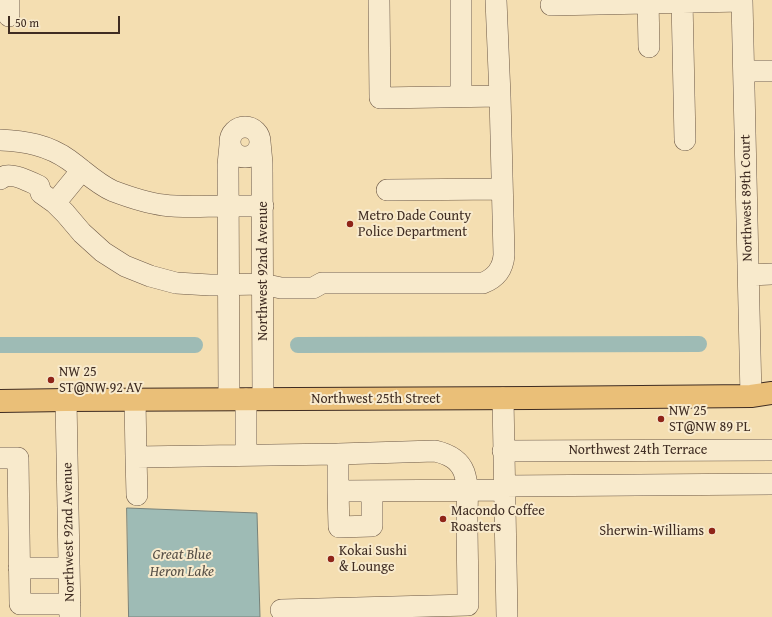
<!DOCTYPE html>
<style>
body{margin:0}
#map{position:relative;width:772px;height:617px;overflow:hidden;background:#f4deb1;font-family:"Gentium Book Plus",serif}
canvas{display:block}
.scale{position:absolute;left:8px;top:16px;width:112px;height:18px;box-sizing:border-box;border:2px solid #3f2c22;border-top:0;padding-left:5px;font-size:12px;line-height:14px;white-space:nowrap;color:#3f2c22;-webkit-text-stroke:3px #f8eacc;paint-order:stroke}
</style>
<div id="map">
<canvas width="772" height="617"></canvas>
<div class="scale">50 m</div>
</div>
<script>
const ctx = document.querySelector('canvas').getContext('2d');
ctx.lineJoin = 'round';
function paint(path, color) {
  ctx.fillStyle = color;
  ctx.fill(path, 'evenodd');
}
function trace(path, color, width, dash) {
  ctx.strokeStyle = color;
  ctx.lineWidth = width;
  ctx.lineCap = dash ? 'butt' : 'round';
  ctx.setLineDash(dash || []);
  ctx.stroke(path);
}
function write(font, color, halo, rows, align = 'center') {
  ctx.font = font + ' "Gentium Book Plus",serif';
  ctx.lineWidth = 4;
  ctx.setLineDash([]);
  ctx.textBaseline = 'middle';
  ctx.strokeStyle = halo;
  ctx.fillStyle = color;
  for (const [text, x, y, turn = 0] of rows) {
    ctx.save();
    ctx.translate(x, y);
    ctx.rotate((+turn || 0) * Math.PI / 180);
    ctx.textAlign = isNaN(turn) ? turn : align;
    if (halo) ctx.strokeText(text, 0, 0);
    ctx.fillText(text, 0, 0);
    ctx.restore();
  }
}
const water = new Path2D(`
 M127,508L257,513L260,617H129Z`);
paint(water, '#9ebbb5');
trace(water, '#78827a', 1);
trace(new Path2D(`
 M0,345H195
 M298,345L699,344`), '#9ebbb5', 16);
const minor = new Path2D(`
 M9,0V16
 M379,0L380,98L500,96
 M461,0V96
 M648,0L649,47
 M682,0L685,140
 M742,0L751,396
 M551,5L742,1
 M744,71H772
 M230 142a15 15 0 1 1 30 0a15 15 0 1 1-30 0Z
 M0,140C25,141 48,145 69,160C83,170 97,184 113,191C129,197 146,203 163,205C184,208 205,206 226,206C239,206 251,206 263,206
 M260,142L262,163L263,399
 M0,179C2,178 4,176 6,176C14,174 31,182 39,186L41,193L55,203L65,213L82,233L103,252L125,266L150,276L176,283L210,285L262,284L281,288H313L322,283H483C496,278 503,269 504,255L500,96L496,0
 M387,190L502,189
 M55,203L82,170
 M749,275L772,274
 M503,398L507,617
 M135,399L136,457L338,454
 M229,399L228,165L230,145
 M246,399V455
 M66,400L70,617
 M503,451L772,450
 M136,457L137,495
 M0,458H18L20,604H70
 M504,486L772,484
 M338,491L339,527L372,526V491
 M19,568H69
 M281,610L468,605C468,576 467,547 467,518C467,503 469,486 464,472C459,459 448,454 435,451L338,454V491L504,490`);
const major = new Path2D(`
 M0,401L66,400L531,398L751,396L772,393`);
trace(minor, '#6c5846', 22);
trace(major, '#3f2c22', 24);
trace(minor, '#f8eacc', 21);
trace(major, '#eabf78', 22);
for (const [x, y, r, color] of [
 [350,224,4,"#8f2418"],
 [51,380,4,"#8f2418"],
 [661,419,4,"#8f2418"],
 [443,519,4,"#8f2418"],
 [712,531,4,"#8f2418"],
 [331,559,4,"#8f2418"]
]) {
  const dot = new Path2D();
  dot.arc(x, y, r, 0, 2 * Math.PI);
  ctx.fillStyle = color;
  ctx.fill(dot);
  trace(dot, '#f8eacc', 1.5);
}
write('14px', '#3f2c22', '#f8eacc', [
 ["Northwest 89th Court",747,198,-91],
 ["Northwest 92nd Avenue",263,271,-90],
 ["Northwest 25th Street",376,399],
 ["Northwest 24th Terrace",638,450],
 ["Northwest 92nd Avenue",69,532,-91]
]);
write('14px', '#3f2c22', '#f8eacc', [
 ["Metro Dade County",358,216],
 ["Police Department",358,232],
 ["NW 25",59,372],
 ["ST@NW 92 AV",59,388],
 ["NW 25",669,411],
 ["ST@NW 89 PL",669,427],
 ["Macondo Coffee",451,511],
 ["Roasters",451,527],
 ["Sherwin-Williams",704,531,"right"],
 ["Kokai Sushi",339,551],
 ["& Lounge",339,567]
], 'left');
write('italic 15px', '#575047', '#f8eacc', [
 ["Great Blue",182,555],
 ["Heron Lake",182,572]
]);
</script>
